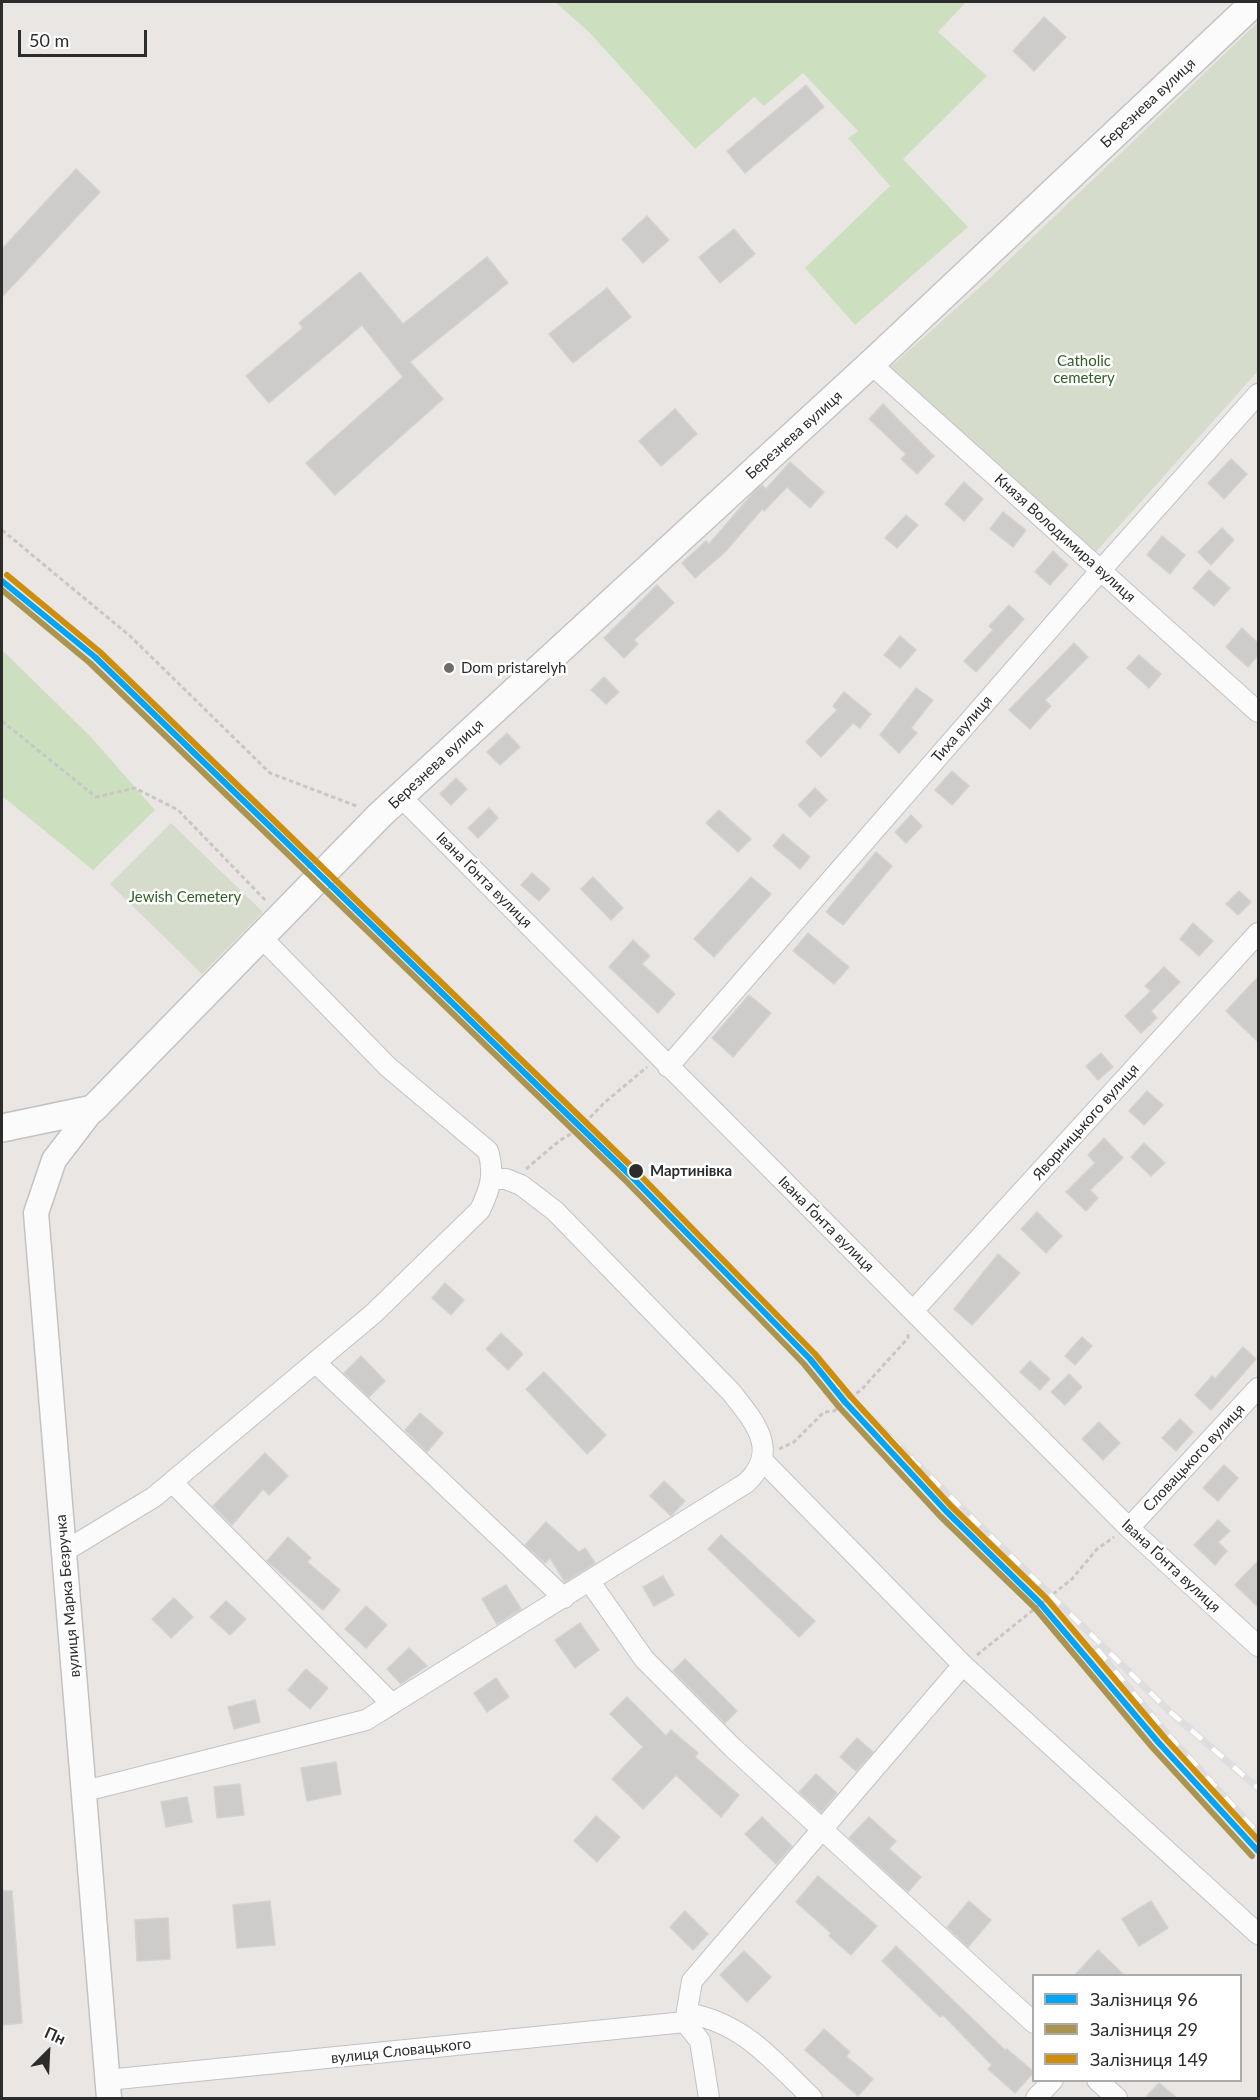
<!DOCTYPE html>
<meta charset="utf-8">
<style>
body{margin:0}
#map{position:relative;width:1260px;height:2100px;overflow:hidden;background:#e9e6e3;font-family:Lato,sans-serif}
canvas{display:block}
.frame{position:absolute;inset:0;border:3px solid #2c2c2c;pointer-events:none}
.legend{position:absolute;left:1032px;top:1974px;width:210px;height:108px;box-sizing:border-box;background:#fff;border:2px solid #ababab;margin:0;padding:8px 10px;list-style:none;font-size:18px;color:#2c2c2c}
.legend li{display:flex;align-items:center;gap:12px;height:30px}
.legend b{width:30px;border:2px solid #ababab}
.north{position:absolute;left:18px;top:2022px;width:60px;height:60px;-webkit-text-stroke:4px #fff;paint-order:stroke;rotate:24deg;font-size:16px;font-weight:700;line-height:24px;text-align:center;color:#2c2c2c}
.north::after{content:'';display:block;margin:auto;width:21px;height:27px;background:#2c2c2c;clip-path:polygon(50% 0,100% 100%,50% 72%,0 100%)}
.scale{position:absolute;left:18px;top:30px;width:129px;height:27px;box-sizing:border-box;border:3px solid #2c2c2c;border-top:0;padding-left:8px;font-size:18px;line-height:21px;white-space:nowrap;color:#2c2c2c;-webkit-text-stroke:4px #fff;paint-order:stroke}
</style>
<div id="map">
<canvas width="1260" height="2100"></canvas>
<div class="frame"></div>
<ul class="legend">
<li><b style="height:8px;background:#02a4f4"></b>Залізниця 96</li>
<li><b style="height:8px;background:#ab944f"></b>Залізниця 29</li>
<li><b style="height:8px;background:#ce8e09"></b>Залізниця 149</li>
</ul>
<div class="north">Пн</div>
<div class="scale">50 m</div>
</div>
<script>
const ctx = document.querySelector('canvas').getContext('2d');
ctx.lineJoin = 'round';
function paint(path, color) {
  ctx.fillStyle = color;
  ctx.fill(path, 'evenodd');
}
function trace(path, color, width, dash) {
  ctx.strokeStyle = color;
  ctx.lineWidth = width;
  ctx.lineCap = dash ? 'butt' : 'round';
  ctx.setLineDash(dash || []);
  ctx.stroke(path);
}
function write(font, color, halo, rows, align = 'center') {
  ctx.font = font + ' Lato,sans-serif';
  ctx.lineWidth = 5;
  ctx.setLineDash([]);
  ctx.textBaseline = 'middle';
  ctx.strokeStyle = halo;
  ctx.fillStyle = color;
  for (const [text, x, y, turn = 0] of rows) {
    ctx.save();
    ctx.translate(x, y);
    ctx.rotate((+turn || 0) * Math.PI / 180);
    ctx.textAlign = isNaN(turn) ? turn : align;
    if (halo) ctx.strokeText(text, 0, 0);
    ctx.fillText(text, 0, 0);
    ctx.restore();
  }
}
paint(new Path2D(`
 M555,2H966L938,32L987,76L903,159L968,227L855,325L805,268L890,186L848,138L858,131L803,73L764,106L754,97L695,149L589,32Z
 M2,650L90,736L155,810L93,870L2,796Z`), '#cce0bf');
paint(new Path2D(`
 M1258,22V371L1094,554L886,371L989,279Z
 M171,823L263,912L202,974L110,884Z`), '#d5dccc');
const building = new Path2D(`
 M1044,17L1066,37L1034,71L1013,51Z
 M806,85L824,107L745,173L727,151Z
 M76,169L100,192L2,297V249Z
 M647,216L669,240L643,263L622,239Z
 M734,229L755,254L720,283L699,257Z
 M487,257L508,283L410,362L443,399L335,495L306,463L403,377L362,325L269,403L246,376L303,328L299,323L360,272L403,324Z
 M607,288L631,317L573,363L549,334Z
 M883,404L934,456L917,474L901,459L906,454L869,419Z
 M675,409L697,434L661,466L639,441Z
 M1231,459L1247,474L1224,499L1208,483Z
 M790,462L824,492L810,508L787,487L764,511L762,509L725,552L695,578L682,563L706,541L709,544L755,491L762,485L766,489Z
 M964,482L983,499L964,521L945,504Z
 M1003,512L1026,530L1013,547L990,529Z
 M906,515L918,525L897,548L885,538Z
 M1222,528L1234,540L1211,565L1198,552Z
 M1162,536L1185,555L1170,574L1147,555Z
 M1053,551L1068,565L1050,585L1035,572Z
 M1209,570L1230,588L1214,606L1193,588Z
 M657,585L674,603L634,640L638,644L624,658L604,638Z
 M1009,605L1024,619L976,672L964,661L993,630L989,626Z
 M1242,628L1258,643V655L1248,667L1226,647Z
 M900,636L916,650L900,668L884,655Z
 M1074,643L1088,657L1045,700L1051,706L1030,729L1009,710Z
 M1139,655L1161,674L1149,688L1127,668Z
 M604,677L619,692L606,704L591,690Z
 M916,688L933,700L911,728L917,733L899,753L880,735Z
 M844,692L871,714L860,728L853,723L821,757L806,742L837,710L833,706Z
 M507,733L520,747L500,765L487,752Z
 M952,771L969,786L952,805L935,790Z
 M456,778L467,789L451,805L440,794Z
 M815,788L827,800L810,817L798,805Z
 M489,808L498,818L478,838L468,828Z
 M719,810L751,839L738,852L706,823Z
 M911,815L922,826L906,843L895,832Z
 M783,834L810,857L800,869L773,846Z
 M876,852L892,866L843,925L826,912Z
 M532,873L550,889L539,901L521,885Z
 M593,877L623,908L611,920L581,889Z
 M751,877L771,894L714,957L694,939Z
 M1239,891L1251,902L1238,915L1226,904Z
 M1193,923L1213,941L1199,956L1180,939Z
 M808,933L849,967L834,984L793,951Z
 M633,940L650,956L642,964L675,994L658,1013L609,967Z
 M1164,967L1180,982L1151,1011L1157,1018L1141,1033L1125,1016L1151,991L1145,986Z
 M1258,977V1042L1226,1011Z
 M749,995L771,1013L733,1057L712,1038Z
 M1101,1053L1113,1067L1098,1080L1086,1066Z
 M1147,1091L1163,1105L1144,1125L1129,1111Z
 M1104,1138L1123,1158L1090,1190L1098,1198L1086,1211L1066,1192L1095,1163L1088,1155Z
 M1144,1143L1165,1163L1151,1176L1131,1157Z
 M1037,1212L1062,1236L1046,1253L1021,1229Z
 M998,1254L1020,1273L972,1325L954,1309Z
 M445,1283L464,1300L451,1315L432,1298Z
 M501,1333L523,1354L508,1370L486,1349Z
 M1082,1337L1092,1346L1075,1365L1065,1356Z
 M1243,1347L1256,1359L1211,1410L1195,1395L1212,1376L1215,1379Z
 M361,1356L385,1381L369,1397L344,1373Z
 M1030,1361L1050,1379L1040,1390L1020,1372Z
 M544,1372L606,1435L587,1454L526,1389Z
 M1069,1374L1082,1387L1065,1405L1051,1392Z
 M420,1413L443,1433L427,1452L405,1430Z
 M1180,1419L1193,1432L1176,1451L1162,1438Z
 M1099,1422L1120,1443L1103,1460L1082,1439Z
 M265,1453L288,1476L269,1495L263,1489L232,1525L213,1506Z
 M1224,1465L1238,1478L1218,1501L1203,1488Z
 M664,1481L685,1501L671,1516L650,1496Z
 M1218,1520L1230,1531L1218,1542L1227,1551L1215,1565L1194,1545Z
 M546,1522L579,1552L585,1548L595,1563L565,1582L550,1558L545,1563L525,1545Z
 M721,1535L815,1621L799,1637L708,1549Z
 M288,1537L311,1558L307,1562L340,1590L323,1610L267,1561Z
 M1258,1561V1607L1235,1585Z
 M663,1576L674,1595L654,1606L643,1587Z
 M506,1585L521,1609L497,1624L482,1599Z
 M174,1598L193,1617L171,1638L152,1619Z
 M226,1601L246,1619L230,1635L210,1617Z
 M366,1606L387,1625L366,1648L345,1629Z
 M580,1623L599,1650L575,1668L555,1640Z
 M409,1648L427,1666L401,1684L387,1669Z
 M685,1659L737,1711L725,1723L673,1671Z
 M306,1669L328,1688L310,1709L288,1690Z
 M496,1678L509,1697L487,1712L474,1693Z
 M627,1697L666,1736L671,1730L698,1753L695,1757L739,1795L721,1817L676,1775L643,1809L612,1779L643,1747L610,1714Z
 M255,1700L260,1722L234,1729L228,1707Z
 M857,1738L873,1752L856,1771L840,1757Z
 M336,1762L341,1794L307,1801L301,1768Z
 M816,1774L837,1793L821,1812L799,1792Z
 M240,1784L244,1815L217,1818L214,1787Z
 M187,1797L192,1822L166,1827L161,1802Z
 M596,1816L620,1837L597,1862L574,1841Z
 M762,1817L792,1846L776,1864L745,1834Z
 M869,1817L896,1841L889,1849L921,1877L908,1892L849,1838Z
 M818,1876L877,1926L851,1955L829,1936L831,1933L796,1902Z
 M2,1891H12L22,2023L2,2025Z
 M270,1901L275,1945L237,1948L233,1905Z
 M969,1901L991,1920L968,1947L947,1927Z
 M1151,1901L1168,1928L1139,1946L1122,1919Z
 M685,1911L708,1934L693,1950L670,1927Z
 M168,1918L170,1959L137,1961L135,1920Z
 M896,1946L1005,2050L1007,2049L1034,2072L1015,2093L988,2069L992,2065L943,2015L940,2017L882,1961Z
 M1098,1950L1125,1976H1074Z
 M744,1951L771,1977L747,2002L720,1975Z
 M824,2029L850,2052L846,2056L873,2079L858,2096L805,2050Z
 M1159,2083L1177,2098H1145Z`);
paint(building, '#ceccca');
trace(building, '#d4d2cf', 1.5);
const minor = new Path2D(`
 M871,364L1258,712
 M400,796L1129,1528L1258,1646
 M668,1067L1101,570L1258,394
 M913,1311L1258,933
 M315,1362L564,1598
 M763,1461L963,1665L1258,1934
 M172,1482L392,1704
 M1129,1528L1258,1388
 M65,1551L154,1497L373,1314L480,1210C490,1189 495,1174 488,1151L388,1067L261,937
 M590,1582L644,1659L733,1748L1034,2023
 M85,1791L366,1720L746,1483C781,1451 754,1421 731,1392L555,1211L521,1185L506,1179H492
 M687,2013C744,2023 772,2060 812,2098
 M685,2022L700,2041L709,2098
 M107,2080L685,2022L692,1981L963,1665
 M1097,2080L1117,2098
 M1036,2098L1053,2080`);
const tertiary = new Path2D(`
 M93,1109L54,1160L36,1213L109,2098`);
const secondary = new Path2D(`
 M2,1128L93,1109L380,815L875,360L1255,2`);
trace(minor, '#c4c2c2', 22);
trace(tertiary, '#c4c2c2', 27);
trace(secondary, '#c4c2c2', 30);
trace(new Path2D(`
 M2,530L130,636L270,773L359,807
 M2,721L96,797L135,788L178,810L267,902
 M526,1169L559,1141L579,1129L604,1103L647,1067
 M779,1449L794,1442L824,1412L834,1411L862,1389L908,1338V1331
 M977,1655L1072,1579L1097,1549L1114,1537`), '#c7c7c6', 3, [4.5, 3]);
trace(minor, '#fcfbfb', 20);
trace(tertiary, '#fcfbfb', 24);
trace(secondary, '#fcfbfb', 27);
const rail = new Path2D(`
 M810,1359L1168,1710L1258,1788
 M1097,1649L1164,1730L1258,1833`);
trace(rail, '#dedee0', 7);
trace(rail, '#fff', 4.5, [14]);
trace(new Path2D(`
 M2,581L95,657L630,1175L810,1359L845,1402L946,1511L1040,1603L1158,1742L1258,1851`), '#02a4f4', 6);
trace(new Path2D(`
 M2,590L90,663L625,1180L804,1364L839,1407L940,1516L1035,1608L1152,1747L1252,1856`), '#ab944f', 6);
trace(new Path2D(`
 M7,575L100,652L635,1170L815,1354L851,1397L951,1506L1046,1598L1164,1737L1258,1840`), '#ce8e09', 6);
for (const [x, y, r, color] of [
 [449,668,6,"#6e6d6c"],
 [636,1171,8,"#2c2c2c"]
]) {
  const dot = new Path2D();
  dot.arc(x, y, r, 0, 2 * Math.PI);
  ctx.fillStyle = color;
  ctx.fill(dot);
  trace(dot, '#fff', 2);
}
write('15px', '#2c2c2c', '#fff', [
 ["Березнева вулиця",1148,103,-43],
 ["Березнева вулиця",794,435,-42],
 ["Князя Володимира вулиця",1065,538,42],
 ["Тиха вулиця",962,729,-49],
 ["Березнева вулиця",436,764,-43],
 ["Івана Ґонта вулиця",484,880,45],
 ["Яворницького вулиця",1086,1122,-48],
 ["Івана Ґонта вулиця",826,1224,45],
 ["Словацького вулиця",1194,1458,-47],
 ["Івана Ґонта вулиця",1171,1566,43],
 ["вулиця Марка Безручка",68,1596,-95],
 ["вулиця Словацького",401,2051,-6]
]);
write('15px', '#2f6123', '#fff', [
 ["Catholic",1084,361],
 ["cemetery",1084,378],
 ["Jewish Cemetery",185,897]
]);
write('15px', '#2c2c2c', '#fff', [
 ["Dom pristarelyh",461,668]
], 'left');
write('bold 15px', '#2c2c2c', '#fff', [
 ["Мартинівка",650,1171]
], 'left');
</script>
